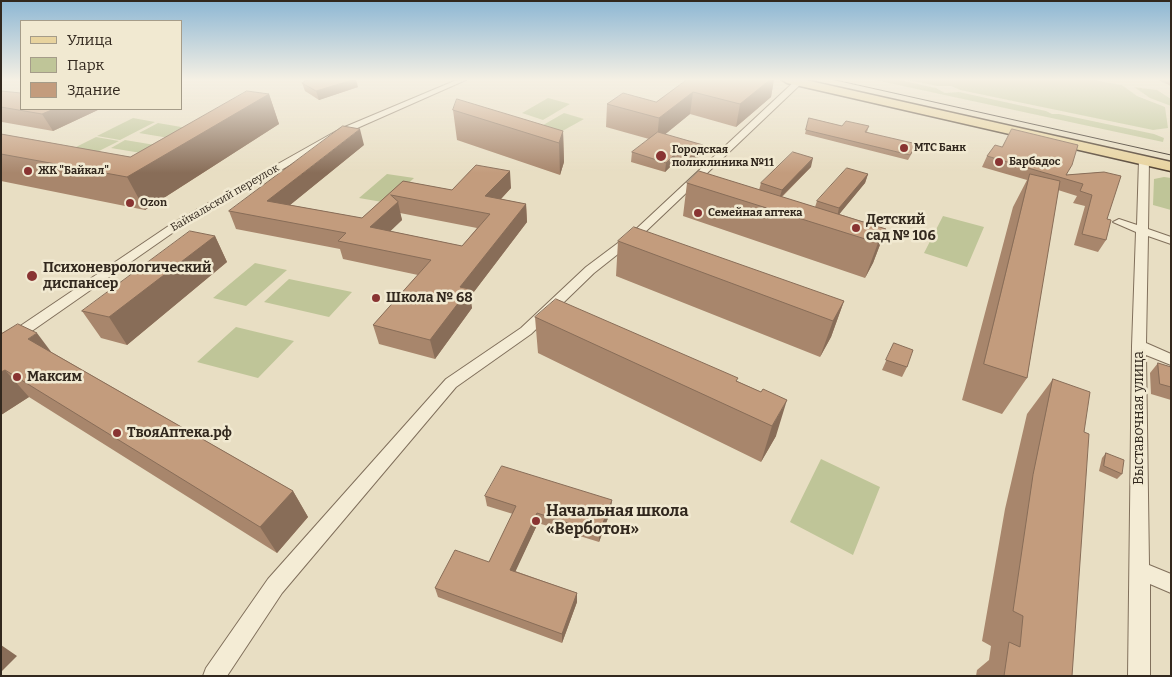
<!DOCTYPE html>
<meta charset="utf-8">
<style>
body{margin:0}
#map{position:relative;width:1172px;height:677px;overflow:hidden;background:#e8dec3;font-family:Bitter,serif}
canvas{display:block}
.frame{position:absolute;inset:0;border:2px solid #32281e;pointer-events:none}
.legend{position:absolute;left:20px;top:20px;width:162px;height:90px;box-sizing:border-box;background:#f1e9d1;border:1px solid #a59c89;margin:0;padding:6px 9px;list-style:none;font-size:15px;color:#32281e}
.legend li{display:flex;align-items:center;gap:10px;height:25px}
.legend b{width:25px;border:1px solid #a59c89}
</style>
<div id="map">
<canvas width="1172" height="677"></canvas>
<div class="frame"></div>
<ul class="legend">
<li><b style="height:6px;background:#e8d39e"></b>Улица</li>
<li><b style="height:14px;background:#bfc598"></b>Парк</li>
<li><b style="height:14px;background:#c39c7d"></b>Здание</li>
</ul>
</div>
<script>
const ctx = document.querySelector('canvas').getContext('2d');
ctx.lineJoin = 'round';
function paint(path, color) {
  ctx.fillStyle = color;
  ctx.fill(path, 'evenodd');
}
function trace(path, color, width, dash) {
  ctx.strokeStyle = color;
  ctx.lineWidth = width;
  ctx.lineCap = dash ? 'butt' : 'round';
  ctx.setLineDash(dash || []);
  ctx.stroke(path);
}
function write(font, color, halo, rows, align = 'center') {
  ctx.font = font + ' Bitter,serif';
  ctx.lineWidth = 5;
  ctx.setLineDash([]);
  ctx.textBaseline = 'middle';
  ctx.strokeStyle = halo;
  ctx.fillStyle = color;
  for (const [text, x, y, turn = 0] of rows) {
    ctx.save();
    ctx.translate(x, y);
    ctx.rotate((+turn || 0) * Math.PI / 180);
    ctx.textAlign = isNaN(turn) ? turn : align;
    if (halo) ctx.strokeText(text, 0, 0);
    ctx.fillText(text, 0, 0);
    ctx.restore();
  }
}
paint(new Path2D(`
 M870,79H895L936,88L945,93L959,92L1046,111L1052,114H1059L1154,134L1164,138L1163,142Z
 M903,79H1088L1122,85L1137,96L1165,107L1168,128L1153,130L960,90L951,86H937Z
 M1134,87L1157,90L1171,99V106L1150,98Z
 M548,98L570,104L543,120L522,113Z
 M564,113L584,119L557,134L538,128Z
 M133,118L155,122L120,140L97,136Z
 M158,123L193,129L175,139L139,133Z
 M96,137L119,141L89,156L66,152Z
 M125,140L155,145L141,153L111,148Z
 M387,174L414,178L388,203L359,198Z
 M1164,177L1171,178V210L1153,205L1154,179Z
 M943,216L984,227L967,267L924,253Z
 M255,263L287,270L246,306L213,298Z
 M289,279L352,292L329,317L264,302Z
 M236,327L294,341L258,378L197,362Z
 M821,459L880,487L853,555L790,522Z`), '#bfc598');
const street = new Path2D(`
 M459,79H468L346,133L181,227L6,349L1,351V339L173,223L340,129Z
 M797,79L804,81L642,235L594,273L531,334L456,387L282,593L227,676H203L206,668L268,579L446,379L521,328L586,267L634,231Z
 M1144,157L1149,160L1148,229L1171,237V244L1148,236L1146,343L1171,354V365L1146,355L1149,565L1171,574V593L1150,584V676H1128L1132,346L1136,232L1113,222L1119,219L1137,225L1139,160Z`);
const primary = new Path2D(`
 M781,79H801L1171,162V171L787,83Z`);
trace(street, '#81705c', 2);
trace(primary, '#4f3f30', 3);
paint(street, '#f4ecd5');
paint(primary, '#e8d39e');
trace(new Path2D(`
 M831,79L1171,155`), '#32281e', 1);
paint(new Path2D(`
 M688,79H774L771,97L736,127L690,114L665,134L702,154L688,167L674,163L665,172L631,162L632,152L649,139L606,127L607,104L656,102Z
 M1156,79H1171V86Z
 M302,83L358,87L319,100L305,91Z
 M1,91L100,109L53,131L2,122L1,120Z
 M269,94L279,124L145,210L1,181V134L130,157Z
 M453,110L563,131L564,162L560,175L457,140Z
 M809,118L842,126H869L867,132L915,148L908,160L805,134Z
 M364,145L290,205L362,218L403,181L452,190L511,188L501,199L526,204L527,222L470,297L472,308L435,359L379,344L373,325L418,275L343,259L340,249L236,229L229,211ZM400,213L477,228L462,246L390,231L402,220Z
 M987,156L1066,175L1104,172L1107,219L1106,240L1098,252L1074,245L1085,206L1073,203L1077,196L1058,190L1027,378L1002,414L962,400L1013,207L1027,180L982,167Z
 M811,167L782,197L815,207L817,201L868,174L865,183L839,214L886,229L873,263L865,278L683,216L687,183L759,190L761,183Z
 M215,236L227,262L127,345L101,338L82,311Z
 M618,241L844,301L831,337L820,357L616,276Z
 M535,317L737,381L761,392L776,436L761,462L538,353Z
 M1,332L53,353L293,491L308,517L277,553L29,397L1,415Z
 M894,343L907,367L902,377L882,370Z
 M1158,363L1171,367V400L1151,394L1150,373Z
 M1053,379L1084,432L1072,676H976L977,670L989,660L991,646L982,641L1005,509L1027,414Z
 M1106,453L1122,474L1117,479L1099,471L1102,458Z
 M485,496L611,510L599,542L538,523L515,571L577,593V602L562,643L438,597L435,588L489,562L513,514L487,506Z`), '#a8866c');
paint(new Path2D(`
 M356,79L358,87L319,100L316,91Z
 M771,79H774L771,97L736,127L740,104Z
 M693,92L690,114L657,141L659,118Z
 M269,94L279,124L145,210L127,177Z
 M54,109H100L53,131L42,114Z
 M360,129L364,145L274,218L267,201Z
 M563,131L564,162L560,175L559,143Z
 M703,145L702,154L688,167L689,158Z
 M675,154L674,163L665,172L666,163Z
 M813,158L811,167L779,199L782,190Z
 M510,171L511,188L487,214L485,196Z
 M868,174L865,183L837,217L839,208Z
 M398,202L402,220L375,246L370,227Z
 M526,204L527,222L470,297L472,308L435,359L430,340L460,287Z
 M886,229L873,263L865,278L878,243Z
 M215,236L227,262L127,345L109,317Z
 M844,301L831,337L820,357L833,321Z
 M37,333L58,361L28,339Z
 M5,370L29,397L1,415V372Z
 M787,400L776,436L761,462L772,426Z
 M293,491L308,517L277,553L260,527Z
 M612,500L611,510L599,542V533Z
 M537,513L538,523L512,579L510,570Z
 M577,593V602L562,643V634Z
 M1,645L17,656L1,672Z`), '#886d58');
const building = new Path2D(`
 M310,79H356L316,91L302,83Z
 M688,79H771L740,104L693,92L659,118L607,104L623,93L656,102Z
 M1,91L21,93V109H54L42,114L1,107Z
 M247,91L269,94L127,177L1,154V134L130,157Z
 M457,99L563,131L559,143L453,110Z
 M809,118L842,126L846,121L869,126L865,132L917,144L910,155L806,130Z
 M343,126L360,129L267,201L362,218L403,181L452,190L476,165L510,171L485,196L526,204L460,287L469,289L430,340L373,325L431,260L338,241L346,233L229,211ZM391,195L490,214L462,246L370,227L398,202Z
 M1012,129L1078,145L1072,165L1066,175L1104,172L1121,176L1107,219L1111,220L1106,240L1082,234L1092,195L1080,191L1083,184L987,156L995,145L1002,147Z
 M658,132L703,145L689,158L675,154L666,163L632,152Z
 M793,152L813,158L782,190L761,183Z
 M847,168L868,174L839,208L817,201Z
 M699,171L886,229L878,243L687,183Z
 M1030,174L1060,181L1027,378L984,364Z
 M634,227L844,301L833,321L618,241Z
 M190,231L215,236L109,317L82,311Z
 M556,299L738,378L736,381L761,392L763,389L787,400L772,426L535,317Z
 M18,324L37,333L28,339L293,491L260,527L5,370L1,372V332L2,333Z
 M894,343L913,350L907,367L886,360Z
 M1158,363L1171,367V387L1160,384Z
 M1053,379L1090,392L1084,432L1089,434L1072,676H1004L1009,642L1020,647L1023,616L1013,611L1033,475Z
 M1106,453L1124,460L1122,474L1104,466Z
 M502,466L612,500L599,533L537,513L510,570L577,593L562,634L435,588L455,550L489,562L516,506L485,496Z`);
paint(building, '#c39c7d');
trace(building, '#886d58', 1);
const sky = ctx.createLinearGradient(0, 0, 0, 173);
sky.addColorStop(0, '#8db7d4');
sky.addColorStop(0.46, '#f5f0e4');
sky.addColorStop(1, '#f5f0e400');
ctx.fillStyle = sky;
ctx.fillRect(0, 0, 1172, 173);
for (const [x, y, r, color] of [
 [904,148,5,"#893432"],
 [661,156,6,"#893432"],
 [999,162,5,"#893432"],
 [28,171,5,"#893432"],
 [130,203,5,"#893432"],
 [698,213,5,"#893432"],
 [856,228,5,"#893432"],
 [32,276,6,"#893432"],
 [376,298,5,"#893432"],
 [17,377,5,"#893432"],
 [117,433,5,"#893432"],
 [536,521,5,"#893432"]
]) {
  const dot = new Path2D();
  dot.arc(x, y, r, 0, 2 * Math.PI);
  ctx.fillStyle = color;
  ctx.fill(dot);
  trace(dot, '#f1e9d1', 2);
}
write('bold 11px', '#32281e', '#f1e9d1', [
 ["МТС Банк",914,148],
 ["Городская",672,150],
 ["поликлиника №11",672,163],
 ["Барбадос",1009,162],
 ["ЖК \"Байкал\"",38,171],
 ["Ozon",140,203],
 ["Семейная аптека",708,213]
], 'left');
write('11px', '#32281e', '#f1e9d1', [
 ["Байкальский переулок",225,198,-30]
]);
write('bold 14px', '#32281e', '#f1e9d1', [
 ["Детский",866,220],
 ["сад № 106",866,236],
 ["Психоневрологический",43,268],
 ["диспансер",43,284],
 ["Школа № 68",386,298],
 ["Максим",27,377],
 ["ТвояАптека.рф",127,433]
], 'left');
write('14px', '#32281e', '#f1e9d1', [
 ["Выставочная улица",1139,418,-90]
]);
write('bold 16px', '#32281e', '#f1e9d1', [
 ["Начальная школа",546,512],
 ["«Верботон»",546,530]
], 'left');
</script>
